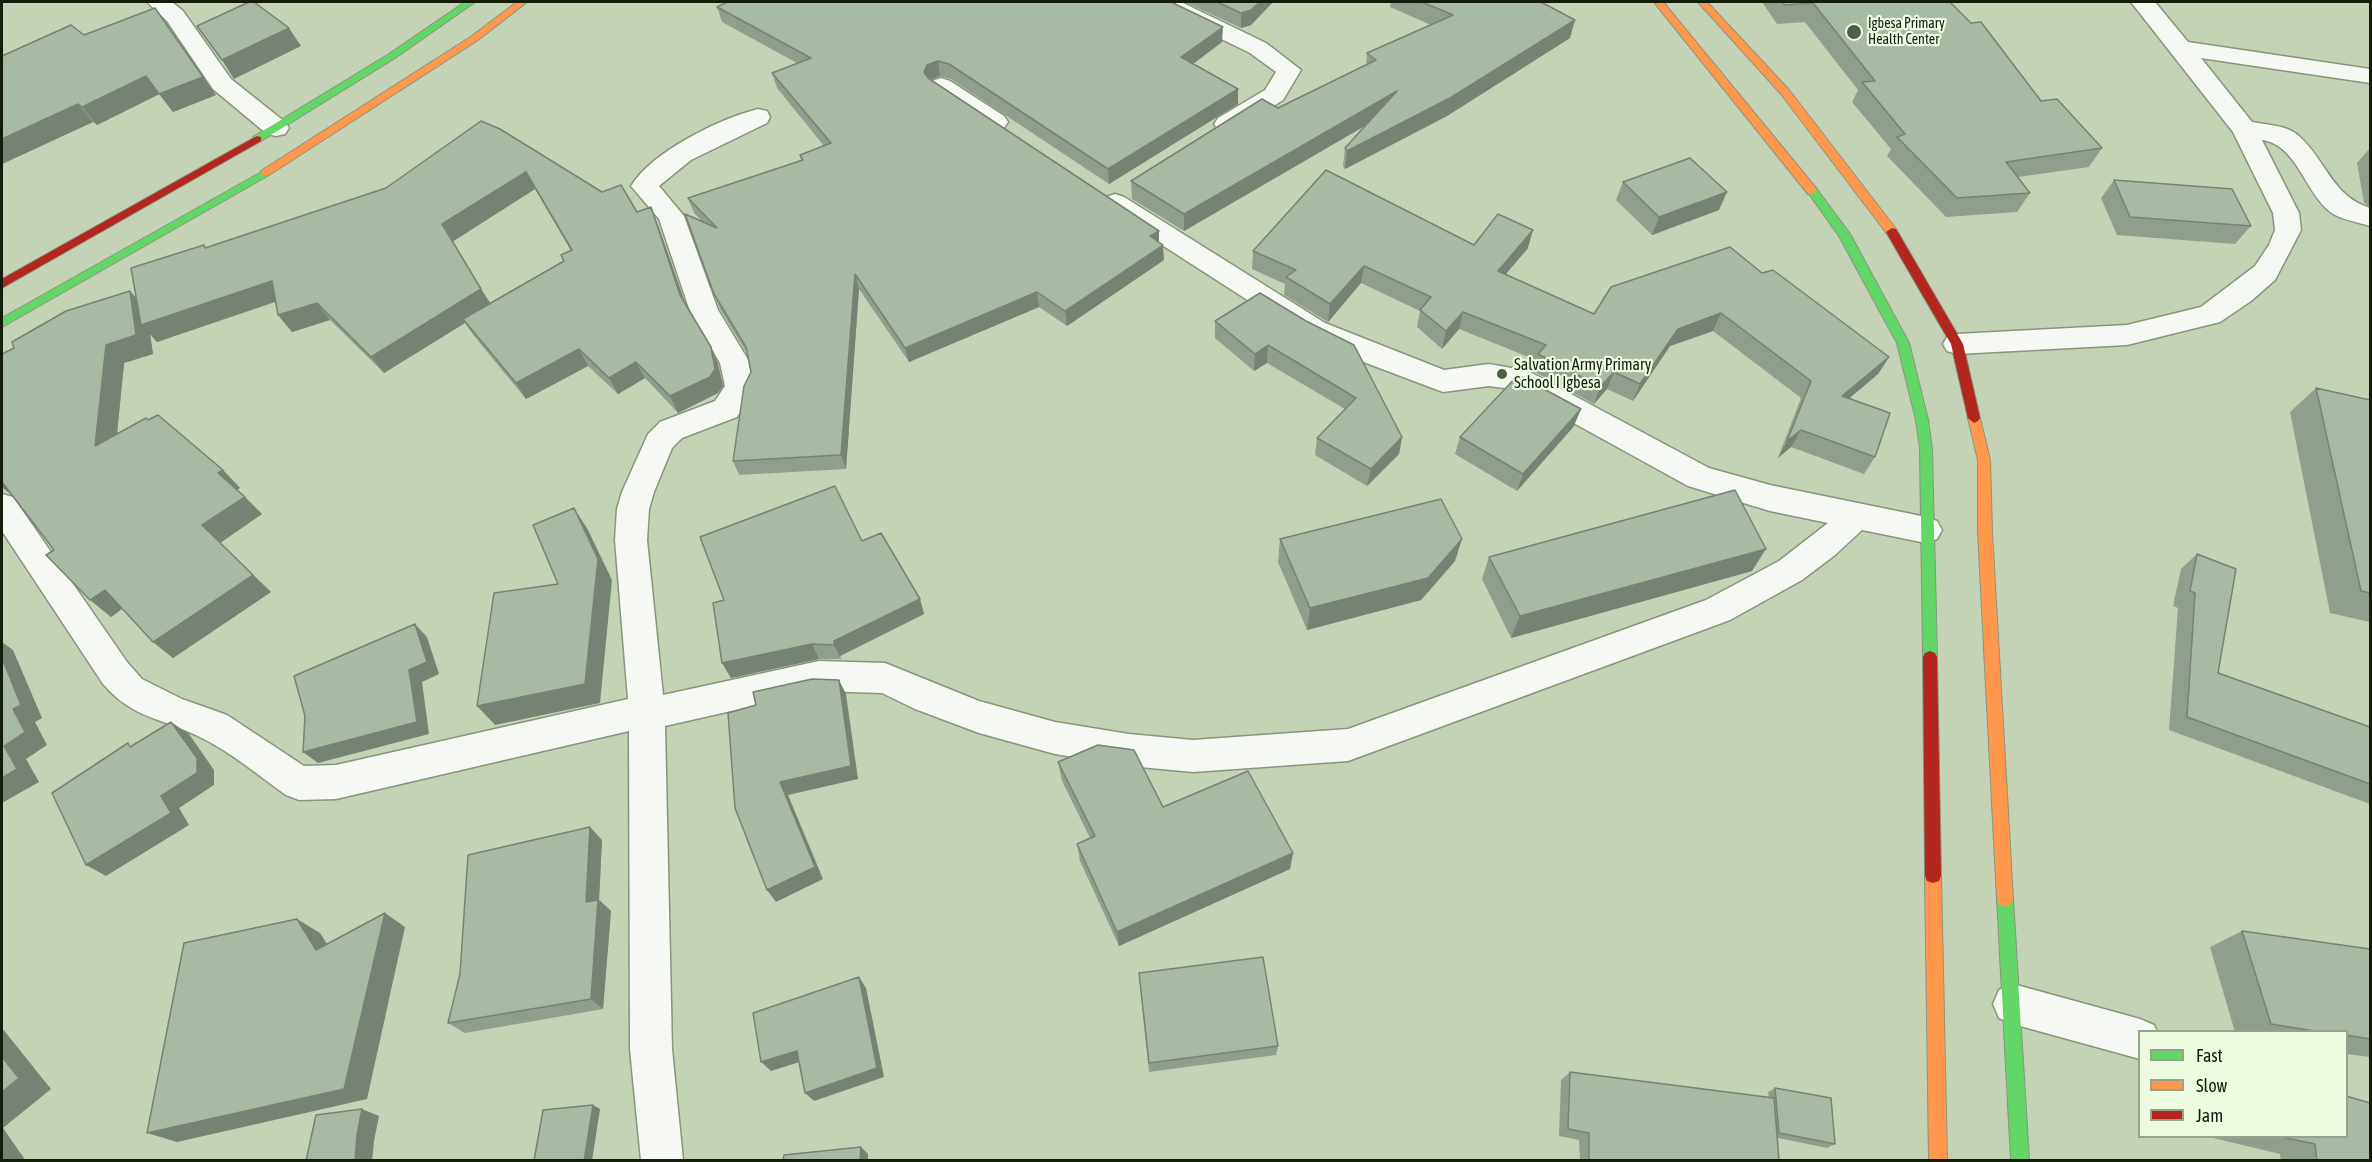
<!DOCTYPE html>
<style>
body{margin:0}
#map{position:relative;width:2372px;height:1162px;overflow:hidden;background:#c4d3b6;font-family:"Asap Condensed",sans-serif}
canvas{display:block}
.frame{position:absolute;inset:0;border:3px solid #131d09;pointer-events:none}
.legend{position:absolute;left:2138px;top:1030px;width:210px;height:108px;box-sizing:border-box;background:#edfce0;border:2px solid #96a38a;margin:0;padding:8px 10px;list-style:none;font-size:18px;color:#131d09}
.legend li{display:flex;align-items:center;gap:12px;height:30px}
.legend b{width:30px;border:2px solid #96a38a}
</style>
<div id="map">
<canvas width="2372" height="1162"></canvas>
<div class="frame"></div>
<ul class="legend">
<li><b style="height:8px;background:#63d668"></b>Fast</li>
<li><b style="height:8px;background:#ff974d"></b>Slow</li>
<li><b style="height:8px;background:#b3261e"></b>Jam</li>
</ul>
</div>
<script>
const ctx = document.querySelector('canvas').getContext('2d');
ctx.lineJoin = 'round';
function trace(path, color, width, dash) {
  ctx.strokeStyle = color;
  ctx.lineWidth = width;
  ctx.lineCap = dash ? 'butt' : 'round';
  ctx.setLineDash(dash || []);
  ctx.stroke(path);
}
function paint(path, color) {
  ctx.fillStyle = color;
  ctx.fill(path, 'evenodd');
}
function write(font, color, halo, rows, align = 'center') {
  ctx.font = font + ' "Asap Condensed",sans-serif';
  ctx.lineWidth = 4.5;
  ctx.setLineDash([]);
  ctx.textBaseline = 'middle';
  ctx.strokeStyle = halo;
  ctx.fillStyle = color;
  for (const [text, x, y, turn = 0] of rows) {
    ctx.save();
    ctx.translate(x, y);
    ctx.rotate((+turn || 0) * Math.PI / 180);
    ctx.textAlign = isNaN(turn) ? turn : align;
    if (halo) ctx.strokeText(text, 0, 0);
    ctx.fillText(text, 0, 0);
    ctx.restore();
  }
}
const street = new Path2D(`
 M147,2H172L183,11L231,79L285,122L289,128L285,134L276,136L267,134L213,89L167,21Z
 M1152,2H1181L1266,43L1301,70L1283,100L1236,130L1227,132L1218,130L1214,124L1218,118L1265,90L1276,72L1250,53L1156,7Z
 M2131,2H2155L2188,42L2370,69V83L2201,58L2252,122C2268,125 2288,125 2300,137C2327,162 2332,196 2370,208V226C2360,223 2345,220 2335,215C2305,197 2299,145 2262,140L2299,213L2301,230L2275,280L2251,301L2220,322L2127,345L1957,354L1947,351L1943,344L1947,337L1957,334L2127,325L2201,307L2255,266L2269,245L2275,230L2273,213L2233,132Z
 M941,78L950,81L1004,116L1008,122L1004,128L995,130L986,128L932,91L929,86L932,81Z
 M758,109L767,111L770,117L767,123L691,160L659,186L684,216L718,310L750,363L755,387L737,417L682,438L672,448L654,492L649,509L647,540L663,695L819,661L885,663L979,701L1055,722L1129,734L1193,740L1348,729L1706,600L1779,561L1828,523L1770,511L1688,486L1512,389L1489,386L1443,392L1337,352L1305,337L1106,209L1102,203L1106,197L1115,194L1124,197L1325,323L1444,370L1489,364L1528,371L1709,468L1770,485L1926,517L1937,521L1942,530L1937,539L1926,543L1862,530L1835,555L1802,580L1730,620L1348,761L1193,772L1129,766L1055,754L979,733L915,709L882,693L819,691L665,726L672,1049L683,1160H641L630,1049L629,731L336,799L299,800L286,795C259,776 232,753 202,738C164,718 134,720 103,684L2,531V494L13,497L127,662L142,679L182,699L227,715L304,766L336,765L628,699L615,540L617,509L622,492L648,434L660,422L715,401L725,386L720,363L690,311L659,219L631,186C653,151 719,119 758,109Z
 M2013,984L2140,1019L2154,1025L2157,1032H2140V1059L2013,1024L1999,1018L1993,1004L1999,990Z`);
const fast = new Path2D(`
 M465,2H475L395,58L261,141H253V137L389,54Z
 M265,170L269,171V175L2,327V318Z
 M1812,187L1816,188L1850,234L1909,343L1928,420L1932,449L1937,657L1935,661L1930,663L1925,661L1923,657L1920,449L1916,420L1897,343L1839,236L1807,191Z
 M2005,891L2011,894L2013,899L2029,1160H2011L1997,899L1999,894Z`);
const slow = new Path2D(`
 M517,2H527L478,40L269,175H261V171L472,36Z
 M1654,2H1663L1816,188V194H1808Z
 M1698,2H1707L1789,90L1896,229V235H1888L1781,94Z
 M1974,413L1980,418L1990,460L1992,532L2013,899L2011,904L2005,907L1999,904L1997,899L1978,532V460L1968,418Z
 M1933,869L1939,871L1941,876L1947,1160H1929L1925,876L1927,871Z`);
const jam = new Path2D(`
 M257,136L261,137V141L2,288V279Z
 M1892,228L1896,229L1963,344L1980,418L1978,421L1974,423L1968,418L1951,344L1886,232Z
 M1930,651L1935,653L1937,657L1941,876L1939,881L1933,883L1927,881L1925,876L1923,657L1925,653Z`);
trace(street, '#89947d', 3);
trace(fast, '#89947d', 2);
trace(slow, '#89947d', 2);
trace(jam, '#89947d', 2);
paint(street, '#f6f8f4');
paint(fast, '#63d668');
paint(slow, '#ff974d');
paint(jam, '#b3261e');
paint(new Path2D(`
 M1185,2H1273L1251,25L1241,28Z
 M1391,2H1541L1570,38L1447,116L1345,169L1343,166L1345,148L1366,125L1184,231L1132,199L1131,181L1366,65L1367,53L1431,25L1390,7Z
 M1762,2H1950L2041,101L2102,148L2089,167L2018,177L2030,193L2017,212L1946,217L1887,156L1891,149L1852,102L1858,90L1805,22L1777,24Z
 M717,7L1222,42L1193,64L1238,89V104L1109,184L951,79L940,76L931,80L1159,231V242L1164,260L1067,326L1039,307L909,362L859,289L846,469L739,475L733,461L751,372L748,355L720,309L714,294L703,222L694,213L688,198L801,160L800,155L824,146L777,88L772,73L797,63L722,22Z
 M84,35L216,95L173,112L160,94L97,125L93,122L2,164V56Z
 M481,121L658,225L685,302L711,347L718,364L723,386L718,393L678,413L645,378L618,394L588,366L526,399L474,336L465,323L384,373L330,320L292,332L278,315L276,302L157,342L150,334L153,354L124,363L117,434L148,420L223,470L240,488L237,490L262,514L220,543L271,592L173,658L153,642L122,609L111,617L54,550L13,496L2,487V354L130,291L136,299L204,245L206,248L386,188ZM535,189L571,251L564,261L490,303L452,242Z
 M2370,148V207L2364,203L2357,163Z
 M2114,180L2251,226L2235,244L2117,235L2101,198Z
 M1623,182L1719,210L1652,235L1616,200Z
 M2370,226V245L2369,228Z
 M1474,245L1528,248L1505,275L1594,314L1762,273L1889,357L1878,374L1849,398L1875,457L1864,474L1791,447L1778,458L1801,398L1713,331L1670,346L1633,401L1607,389L1594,404L1533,371L1536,360L1459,329L1442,349L1417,327L1420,311L1361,283L1328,322L1284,295L1285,284L1252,269L1253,251Z
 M1260,293L1402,437L1399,454L1367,486L1315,455L1317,438L1345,409L1267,363L1254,371L1215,338V321Z
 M2316,388L2370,400V622L2330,613L2290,412Z
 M1574,426L1517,491L1455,454L1460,437Z
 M1280,539L1455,561L1421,600L1307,630L1278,562Z
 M862,541L920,599L924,614L840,656L841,659H819L731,678L722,663L724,600Z
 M2197,554L2218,673L2370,727V804L2169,730L2178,608L2173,606L2181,569Z
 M1489,557L1752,571L1511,638L1482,579Z
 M1058,762L1163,807L1293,853L1290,869L1119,946L1080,861L1077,844L1090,838L1062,781Z
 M602,840L599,900L611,911L603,1009L465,1033L448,1023Z
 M2242,931L2370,949V1057L2346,1054V1032H2235L2210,947Z
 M1140,983L1278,1046L1276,1055L1149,1072Z
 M1570,1072L1769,1098L1768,1092L1775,1088L1835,1144L1827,1148L1778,1138L1779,1161H1580L1579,1140L1559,1136L1561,1080Z
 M2209,1137H2346L2370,1161H2281L2280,1154Z`), '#909f8d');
paint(new Path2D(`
 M1260,2H1273L1251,25L1241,28V13Z
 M155,8L216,95L173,112L159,94L97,125L82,107L146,76Z
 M1575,20L1570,38L1447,116L1345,169L1347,151Z
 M1223,27L1222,42L1181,73V57Z
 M289,28L301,46L234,79L222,60Z
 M938,61L940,76L930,80L924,72L927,65Z
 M1238,89V104L1109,184L1108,169Z
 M1397,91L1394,109L1184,231V214Z
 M78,104L93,122L2,164V139Z
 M526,172L535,189L452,242L442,224Z
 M1727,192L1719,210L1652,235L1659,217Z
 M651,207L658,225L688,312L680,295Z
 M1533,230L1528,248L1493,289L1498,271Z
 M1159,231V246L1150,236Z
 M1163,245L1164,260L1067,326L1065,311Z
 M1364,266L1361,283L1328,322L1330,304Z
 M855,274L859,289L846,469L841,455Z
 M272,281L285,298L157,342L150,334L153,354L124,363L114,464L95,446L106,345L130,291L147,310Z
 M481,289L492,306L463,319L465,323L384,373L371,357Z
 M1037,292L1039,307L909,362L905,348Z
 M317,303L330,320L292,332L278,315Z
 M1463,312L1459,329L1442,349L1446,331Z
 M1721,313L1713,331L1670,346L1633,401L1640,384L1678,329Z
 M1268,345L1267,363L1254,371L1255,354Z
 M711,347L718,364L723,386L718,393L678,413L670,396Z
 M579,349L588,366L526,399L516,383Z
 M1889,357L1878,374L1832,413L1842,396Z
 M636,362L645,378L618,394L609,378Z
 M1614,372L1607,389L1594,404L1600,387Z
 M1581,409L1574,426L1517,491L1523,474Z
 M1801,430L1791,447L1778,458L1787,441Z
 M1402,437L1399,454L1367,486L1371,469Z
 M223,470L240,488L236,490L218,473Z
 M2,481L19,501L2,487Z
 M245,497L262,514L220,543L271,592L173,658L153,642L202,525Z
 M574,508L588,530L612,580L600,703L495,725L477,706L585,684Z
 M1462,539L1455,561L1421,600L1307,630L1310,608Z
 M1766,549L1752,571L1511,638L1520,616Z
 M105,590L126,606L111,617L90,600Z
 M920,599L924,614L840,656L841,659L834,645V641Z
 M415,624L427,637L439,674L422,682L429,734L318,763L303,752L409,670Z
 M2,642L13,650L42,718L35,722L47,745L26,759L39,782L2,803V778L4,746L13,709L2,658Z
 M812,644L819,659L731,678L722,663Z
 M839,680L846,694L858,779L788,795L823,879L776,902L767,890L780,782Z
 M171,722L189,734L214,770V785L179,808L189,825L106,876L86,865L161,796Z
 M590,827L602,840L599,900L611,911L603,1009L591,999L586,902Z
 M1293,853L1290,869L1119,946L1117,932Z
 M385,913L405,927L367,1099L177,1142L147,1133Z
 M297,919L320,933L339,963L316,950Z
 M859,977L866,988L884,1077L814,1101L805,1093Z
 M2,1028L51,1089L3,1128L26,1161H2Z
 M797,1051L806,1060L771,1071L761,1062Z
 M593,1105L600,1109L592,1161H584Z
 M362,1109L379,1116L374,1141L372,1161H355L357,1135Z
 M861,1147L868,1154V1161H860Z`), '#768273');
const building = new Path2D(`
 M249,2H254L289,28L222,60L197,26Z
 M727,2H1171L1223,27L1181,57L1238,89L1108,169L949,64L938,61L927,65L924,72L928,78L1159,231L1150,236L1163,245L1065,311L1037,292L905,348L855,274L841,455L733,461L744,386L751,372L746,347L714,294L685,214L717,228L688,198L803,160L800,155L831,143L772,73L811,58L717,7Z
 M1217,2H1260L1251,10L1241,13Z
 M1422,2H1541L1575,20L1450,98L1347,151L1345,148L1397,91L1184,214L1131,181L1262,99L1278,108L1376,60L1367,53L1453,15Z
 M1782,2H1950L1971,23L1981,22L2041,101L2057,99L2102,148L2006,162L2030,193L1957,198L1897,137L1905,134L1862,82L1875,81L1813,3L1785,5Z
 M155,8L203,77L159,94L146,76L82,107L78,104L2,139V56L71,25L84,35Z
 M481,121L500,129L602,192L621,185L637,212L651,207L680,295L711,347L715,369L710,377L670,396L636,362L609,378L579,349L516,383L463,319L564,261L561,255L572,250L526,172L442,224L481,289L371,357L317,303L278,315L272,281L141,325L131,268L204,245L205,248L386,188Z
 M1690,158L1727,192L1659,217L1623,182Z
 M1326,170L1474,245L1498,214L1533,230L1498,271L1594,314L1611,287L1730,247L1762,273L1773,270L1889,357L1842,396L1890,413L1875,457L1801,430L1787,441L1811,381L1721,313L1678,329L1640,384L1614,372L1600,387L1538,354L1546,345L1463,312L1446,331L1420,310L1431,297L1364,266L1330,304L1286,277L1296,270L1253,251Z
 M2114,180L2232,189L2251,226L2130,217Z
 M130,291L136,335L106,345L95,446L146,418L148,420L158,415L223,470L218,473L245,497L202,525L253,575L153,642L105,590L90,600L46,555L54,550L2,482V354L14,348L12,342L66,311Z
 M1260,293L1306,321L1354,345L1402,437L1371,469L1317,438L1356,398L1268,345L1255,354L1215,321Z
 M1518,375L1581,409L1523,474L1460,437Z
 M2316,388L2370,400V593L2361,591Z
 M835,486L862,541L881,533L920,599L834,641V645L812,644L722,663L713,603L724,600L700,537Z
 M1735,490L1766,549L1520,616L1489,557Z
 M1441,499L1462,539L1428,578L1310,608L1280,539Z
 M574,508L598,559L585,684L477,706L494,593L558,584L533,525Z
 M2197,554L2236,569L2218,673L2370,727V784L2187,717L2195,593L2190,591Z
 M415,624L427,662L409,670L417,722L303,752L305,716L294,676Z
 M2,658L21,705L13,709L25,732L4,746L17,769L2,778Z
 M812,679L839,680L851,766L780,782L815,867L767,890L735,808L728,713L756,705L753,692Z
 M171,722L197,758V773L161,796L171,813L86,865L52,793L128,743L130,747Z
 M1098,745L1134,750L1163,807L1248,771L1293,853L1117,932L1077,844L1095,836L1058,762Z
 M590,827L586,902L598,900L591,999L448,1023L460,974L468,855Z
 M385,913L344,1089L147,1133L184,943L297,919L316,950Z
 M2242,931L2370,949V1039L2346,1035V1032H2320L2271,1024Z
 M1263,957L1278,1046L1149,1063L1139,973Z
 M859,977L877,1068L805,1093L797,1051L761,1062L753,1013Z
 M2,1057L19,1078L2,1092Z
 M1570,1072L1774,1098L1779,1161H1589V1133L1568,1129Z
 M1775,1088L1831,1098L1835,1144L1779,1133Z
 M2346,1096L2370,1103V1161H2317L2315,1144L2282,1137H2346Z
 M593,1105L584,1161H534L543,1110Z
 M362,1109L357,1135L355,1161H306L316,1115Z
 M861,1147L860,1161H783L784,1155Z`);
paint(building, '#a8b9a4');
trace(building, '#768273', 1.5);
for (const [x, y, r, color] of [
 [1854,32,8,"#515d46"],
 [1502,374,6,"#515d46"]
]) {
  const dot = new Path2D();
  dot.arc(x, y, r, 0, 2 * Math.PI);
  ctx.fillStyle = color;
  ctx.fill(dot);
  trace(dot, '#edfce0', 2);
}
write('14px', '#131d09', '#edfce0', [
 ["Igbesa Primary",1868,24],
 ["Health Center",1868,40]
], 'left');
write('16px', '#131d09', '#edfce0', [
 ["Salvation Army Primary",1514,365],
 ["School I Igbesa",1514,383]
], 'left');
</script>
